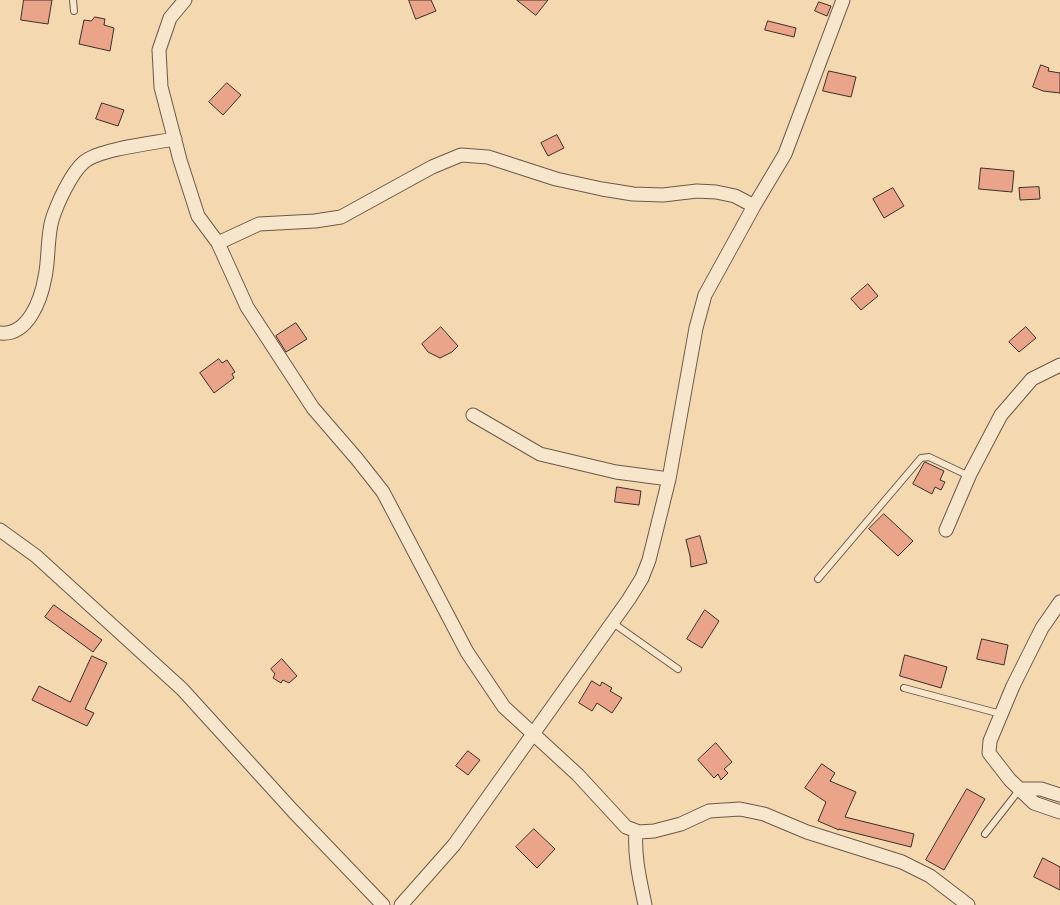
<!DOCTYPE html>
<style>
body{margin:0}
canvas{display:block;background:#f4d9b0}
</style>
<canvas width="1060" height="905"></canvas>
<script>
const ctx = document.querySelector('canvas').getContext('2d');
ctx.lineJoin = 'round';
function paint(path, color) {
  ctx.fillStyle = color;
  ctx.fill(path, 'evenodd');
}
function trace(path, color, width, dash) {
  ctx.strokeStyle = color;
  ctx.lineWidth = width;
  ctx.lineCap = dash ? 'butt' : 'round';
  ctx.setLineDash(dash || []);
  ctx.stroke(path);
}
const building = new Path2D(`
 M24,0H52L48,24L21,20Z
 M409,0H431L436,11L416,19Z
 M517,0H548L536,15Z
 M819,2L831,6L827,16L815,11Z
 M95,17L105,19L104,25L114,28L110,51L79,44L84,20L91,21Z
 M768,21L796,28L794,37L765,30Z
 M1041,65L1049,68L1048,71L1060,73V93L1043,91L1033,87Z
 M829,71L856,77L851,97L823,91Z
 M227,83L241,95L223,115L209,102Z
 M102,103L124,110L118,126L96,119Z
 M557,135L564,148L548,156L541,143Z
 M981,168L1014,171L1012,192L979,189Z
 M1039,187L1040,199L1020,200L1019,188Z
 M893,188L904,206L884,218L873,199Z
 M868,284L878,296L861,310L851,299Z
 M296,323L307,339L286,352L276,336Z
 M441,327L458,346L452,352L440,358L428,352L422,344Z
 M1026,327L1036,338L1019,352L1009,342Z
 M219,359L222,363L227,360L235,372L232,374L234,378L214,393L200,373Z
 M925,462L944,471L940,480L945,482L941,490L935,487L932,494L913,484Z
 M617,487L641,491L639,505L615,502Z
 M884,514L913,541L898,556L869,529Z
 M700,536L707,563L691,567L690,556L686,540Z
 M54,605L102,640L93,652L45,617Z
 M705,610L719,621L702,648L687,639Z
 M982,639L1008,645L1004,665L977,659Z
 M905,655L947,667L941,688L900,676Z
 M92,656L107,663L85,709L94,713L87,726L32,700L39,686L70,702Z
 M282,659L297,676L289,683L283,680L281,683L273,678L275,674L271,669Z
 M592,681L600,686L602,682L612,688L610,691L622,698L612,713L597,703L592,711L579,703Z
 M716,743L732,762L724,769L728,773L721,780L718,774L714,778L698,760Z
 M468,751L480,760L468,775L456,766Z
 M822,764L835,773L830,781L856,792L845,817L914,834L911,847L839,829V830L818,821L826,802L805,788Z
 M967,789L985,799L944,870L926,860Z
 M534,829L555,849L537,868L516,847Z
 M1043,858L1060,867V890L1034,877Z`);
paint(building, '#eaa48a');
trace(building, '#3c2e28', 1);
const lane = new Path2D(`
 M73,0L74,11
 M818,579L921,458L929,457L969,476
 M613,623L678,669
 M904,688L1001,714
 M985,834L1020,789`);
const street = new Path2D(`
 M185,0L170,18L159,50L161,87L180,160L198,216L218,243L247,307L313,408L357,459L383,492L467,652L504,707L578,775L626,827L639,832L654,831L681,824L709,811L740,809L764,814L807,832L902,862L930,876L968,905
 M218,243L259,224L315,221L341,217L432,167L461,155L488,157L556,179L602,189L633,194L663,195L697,191L716,192L735,196L754,206
 M0,333C28,336 41,300 45,277C49,259 47,238 52,220C57,204 71,173 84,162C99,149 154,143 175,139
 M473,415L540,454L616,472L669,479
 M0,530L36,556L182,689L293,811L383,905
 M946,530L970,474L1001,415L1032,379L1060,365
 M1060,602L1042,628L1013,686L990,741L989,753L1010,780L1034,803L1060,812
 M1020,789H1041L1060,795
 M636,831C634,857 640,880 645,905
 M401,905L454,845L629,599L642,578L649,560L669,479L696,328L705,295L754,206L785,154L843,0`);
trace(lane, '#6a594a', 8);
trace(street, '#6a594a', 15);
trace(lane, '#f8e6cc', 6);
trace(street, '#f8e6cc', 13);
</script>
